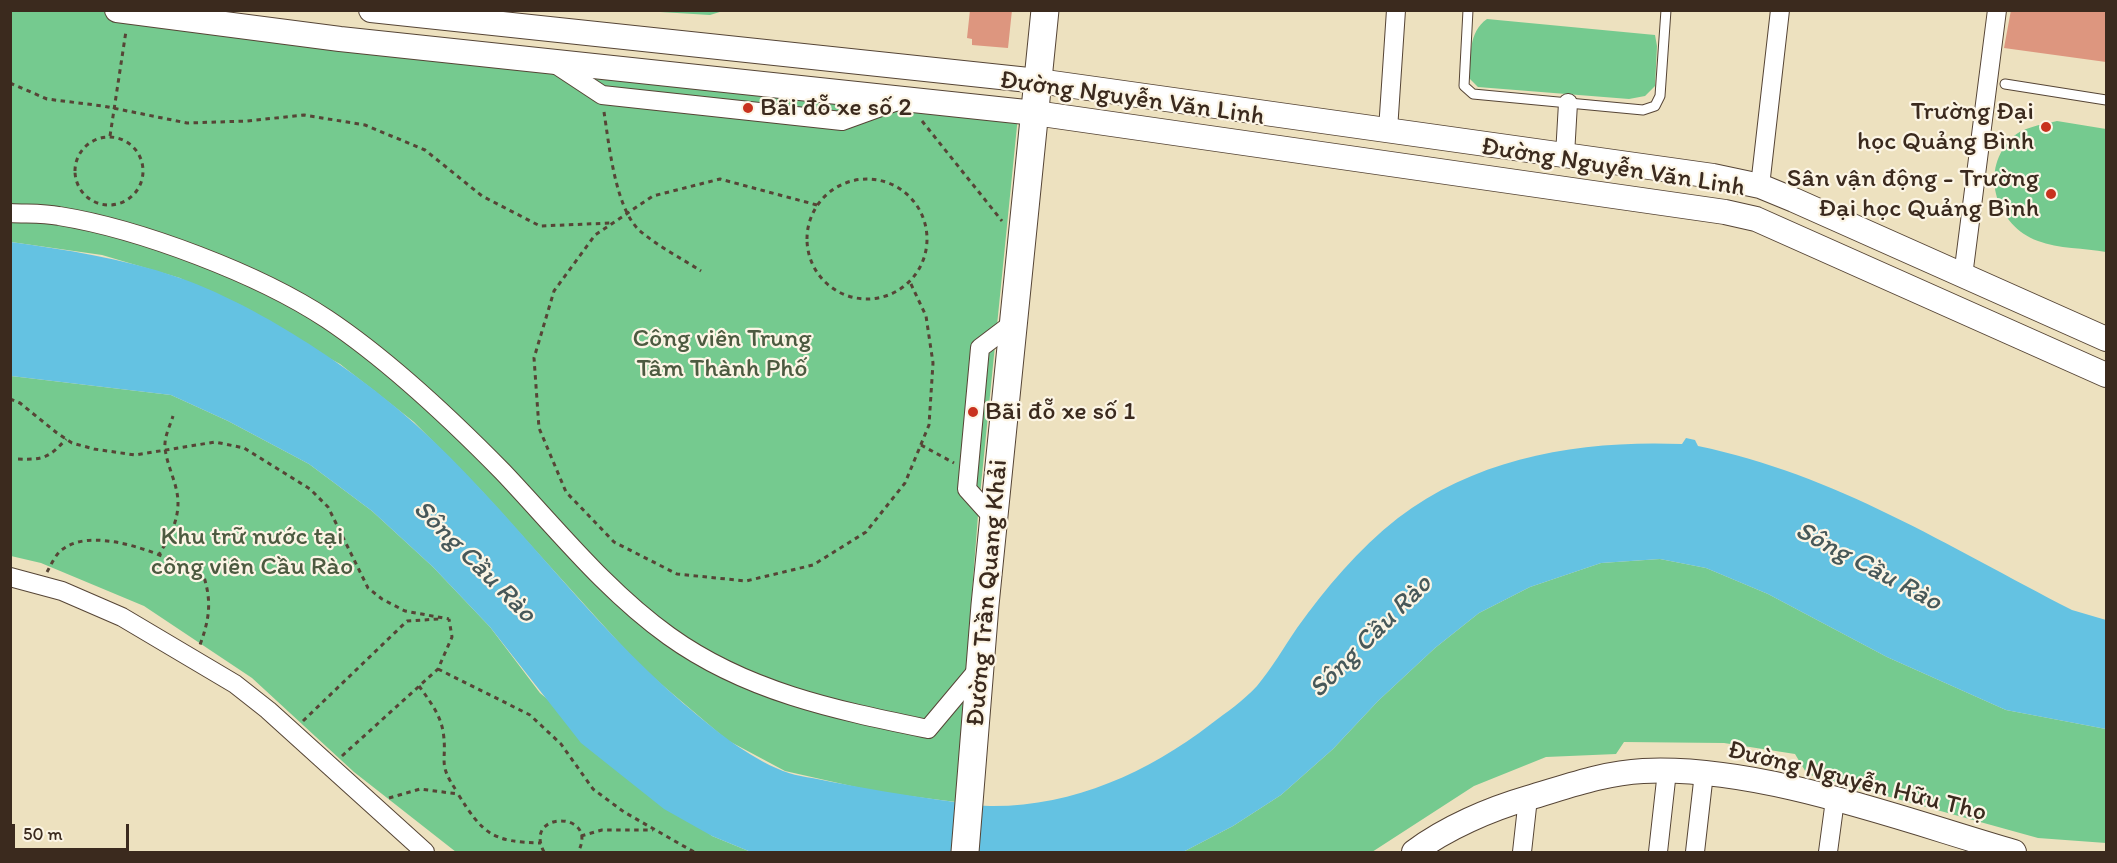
<!DOCTYPE html>
<meta charset="utf-8">
<style>
body{margin:0}
#map{position:relative;width:2117px;height:863px;overflow:hidden;background:#ede1bf;font-family:Itim,sans-serif}
canvas{display:block}
.frame{position:absolute;inset:0;border:12px solid #3b2a1e;pointer-events:none}
.scale{position:absolute;left:12px;top:824px;width:117px;height:27px;box-sizing:border-box;border:3px solid #3b2a1e;border-top:0;padding-left:8px;font-size:18px;line-height:21px;white-space:nowrap;color:#3b2a1e;-webkit-text-stroke:4px #fcf5e5;paint-order:stroke}
</style>
<div id="map">
<canvas width="2117" height="863"></canvas>
<div class="frame"></div>
<div class="scale">50 m</div>
</div>
<script>
const ctx = document.querySelector('canvas').getContext('2d');
ctx.lineJoin = 'round';
function paint(path, color) {
  ctx.fillStyle = color;
  ctx.fill(path, 'evenodd');
}
function trace(path, color, width, dash) {
  ctx.strokeStyle = color;
  ctx.lineWidth = width;
  ctx.lineCap = dash ? 'butt' : 'round';
  ctx.setLineDash(dash || []);
  ctx.stroke(path);
}
function write(font, color, halo, rows, align = 'center') {
  ctx.font = font + ' Itim,sans-serif';
  ctx.lineWidth = 4.5;
  ctx.setLineDash([]);
  ctx.textBaseline = 'middle';
  ctx.strokeStyle = halo;
  ctx.fillStyle = color;
  for (const [text, x, y, turn = 0] of rows) {
    ctx.save();
    ctx.translate(x, y);
    ctx.rotate((+turn || 0) * Math.PI / 180);
    ctx.textAlign = isNaN(turn) ? turn : align;
    if (halo) ctx.strokeText(text, 0, 0);
    ctx.fillText(text, 0, 0);
    ctx.restore();
  }
}
paint(new Path2D(`
 M11,11H145L1018,116L978,515L956,802L878,792L785,771L727,740L641,667L479,488L414,422L340,364L180,278L102,255L11,242Z
 M644,11H723L710,15Z
 M1487,19L1655,35L1657,46L1655,86L1645,96L1629,99L1478,87L1469,78C1471,57 1468,32 1487,19Z
 M2057,121L2106,129V252C2085,248 2058,249 2038,241C1997,226 1979,173 2010,140C2021,127 2041,125 2057,121Z
 M11,376L171,395L228,421L309,464L372,511L433,567L490,627L540,693L712,836L751,852H456L354,772L252,678L144,606L41,563L11,556Z
 M1660,559L1706,568L1768,594L1887,657L2006,710L2106,729V843L2038,838L1807,774L1795,754L1724,743L1624,742L1616,754L1546,757L1474,786L1372,852H1183L1233,826L1281,795L1333,749L1378,701L1435,648L1479,613L1530,587L1601,563Z`), '#75ca8f');
paint(new Path2D(`
 M11,242C67,250 122,258 177,277C254,303 353,368 414,423C511,510 585,619 684,704C715,730 746,756 783,771C798,777 816,778 832,782C868,789 904,795 940,800C957,802 974,806 990,806C1072,807 1147,773 1211,724C1227,712 1243,701 1257,686C1272,668 1284,647 1297,628C1326,588 1358,549 1398,518C1479,456 1583,440 1682,444L1686,438L1695,440L1698,446C1837,475 1947,546 2072,610L2106,620V729L2006,710L1887,657L1768,594L1706,568L1660,559L1601,563L1530,587L1479,613L1435,648L1378,701L1333,749L1281,795L1233,826L1183,852H751L712,836L664,809L581,743L490,627L433,567L372,511L309,464L228,421L171,395L11,376Z`), '#64c2e2');
paint(new Path2D(`
 M970,10H1012L1008,48L972,45V39L967,38Z
 M2011,10H2106V62L2004,48Z`), '#dd967f');
const service = new Path2D(`
 M1468,10L1464,86L1473,94L1643,110L1655,106L1660,96L1666,10
 M2005,84L2106,100`);
const minor = new Path2D(`
 M552,62L602,95L842,121L900,100
 M1388,130L1396,10
 M1565,155L1568,103
 M1760,186L1780,10
 M10,213C27,214 43,213 59,216C140,229 259,274 327,319C390,361 450,418 503,472C556,528 606,591 669,636C747,692 836,710 928,729L980,667
 M1963,276L1997,10
 M994,519L967,489L980,348L1013,323
 M10,577L62,591L122,617L235,684L268,710L425,852
 M1522,852L1528,798
 M1658,852L1667,771
 M1695,852L1704,773
 M1828,852L1835,800`);
const tertiary = new Path2D(`
 M117,10L340,39L1035,113L1725,212L1756,219L2106,375
 M371,10L1038,81L1713,176L1760,186L1794,200L2106,339
 M1414,852C1446,828 1490,809 1528,798C1566,787 1603,773 1643,771C1759,765 1903,820 2014,852`);
const secondary = new Path2D(`
 M965,852L985,605L1045,10`);
trace(service, '#564536', 11);
trace(minor, '#564536', 20);
trace(tertiary, '#564536', 26);
trace(secondary, '#564536', 29);
trace(new Path2D(`
 M10,83L47,99L103,106L187,123L247,121L304,115L365,125L425,150L482,196L540,226L611,223
 M604,112C609,144 615,207 639,230C657,246 681,258 701,271
 M922,121L1002,221
 M110,136L126,31
 M75 171a34 34 0 1 1 68 0a34 34 0 1 1-68 0Z
 M807 239a60 60 0 1 1 120 0a60 60 0 1 1-120 0Z
 M817,205L720,179L653,196L595,235L554,291L534,358L539,428L566,492L614,542L677,574L746,581L813,565L866,532L905,483L929,425L933,363L926,316L910,282
 M10,399L20,403L57,433L72,443L94,449L135,455L215,442L244,448L310,489L328,507L368,588L382,599L405,611L449,619
 M921,445L954,463
 M18,459C43,460 49,458 66,439
 M158,556C168,540 178,523 178,503C178,484 167,467 165,448C164,437 170,426 173,416
 M47,572C51,565 56,553 63,549C96,524 174,558 204,577C212,603 209,620 200,645
 M438,669L530,715L561,744L593,789L624,812L694,852
 M419,686C429,700 440,714 443,731C448,762 436,762 458,793
 M303,721L407,621L439,619
 M342,756L438,669L452,637L449,619
 M389,798L420,789L458,794C483,834 492,842 541,843
 M581,836L602,830H653
 M544,852C522,810 600,811 578,852`), '#564536', 3, [4.5, 4.5]);
trace(service, '#fff', 9);
trace(minor, '#fff', 18);
trace(tertiary, '#fff', 24);
trace(secondary, '#fff', 27);
for (const [x, y, r, color] of [
 [748,108,6,"#c8321e"],
 [2046,127,6,"#c8321e"],
 [2051,194,6,"#c8321e"],
 [973,412,6,"#c8321e"]
]) {
  const dot = new Path2D();
  dot.arc(x, y, r, 0, 2 * Math.PI);
  ctx.fillStyle = color;
  ctx.fill(dot);
  trace(dot, '#fcf5e5', 2);
}
write('26px', '#3b2a1e', '#fcf5e5', [
 ["Đường Nguyễn Văn Linh",1132,99,8],
 ["Đường Nguyễn Văn Linh",1613,168,9],
 ["Đường Trần Quang Khải",988,593,-85],
 ["Đường Nguyễn Hữu Thọ",1857,782,14]
]);
write('26px', '#3b2a1e', '#fcf5e5', [
 ["Bãi đỗ xe số 2",760,108],
 ["Trường Đại",2034,112,"right"],
 ["học Quảng Bình",2034,142,"right"],
 ["Sân vận động - Trường",2039,179,"right"],
 ["Đại học Quảng Bình",2039,209,"right"],
 ["Bãi đỗ xe số 1",985,412]
], 'left');
write('26px', '#4c5a40', '#fcf5e5', [
 ["Công viên Trung",722,339],
 ["Tâm Thành Phố",722,369],
 ["Khu trữ nước tại",252,537],
 ["công viên Cầu Rào",252,567]
]);
write('italic 27px', '#475859', '#fcf5e5', [
 ["Sông Cầu Rào",474,562,45],
 ["Sông Cầu Rào",1868,567,28],
 ["Sông Cầu Rào",1371,637,-45]
]);
</script>
